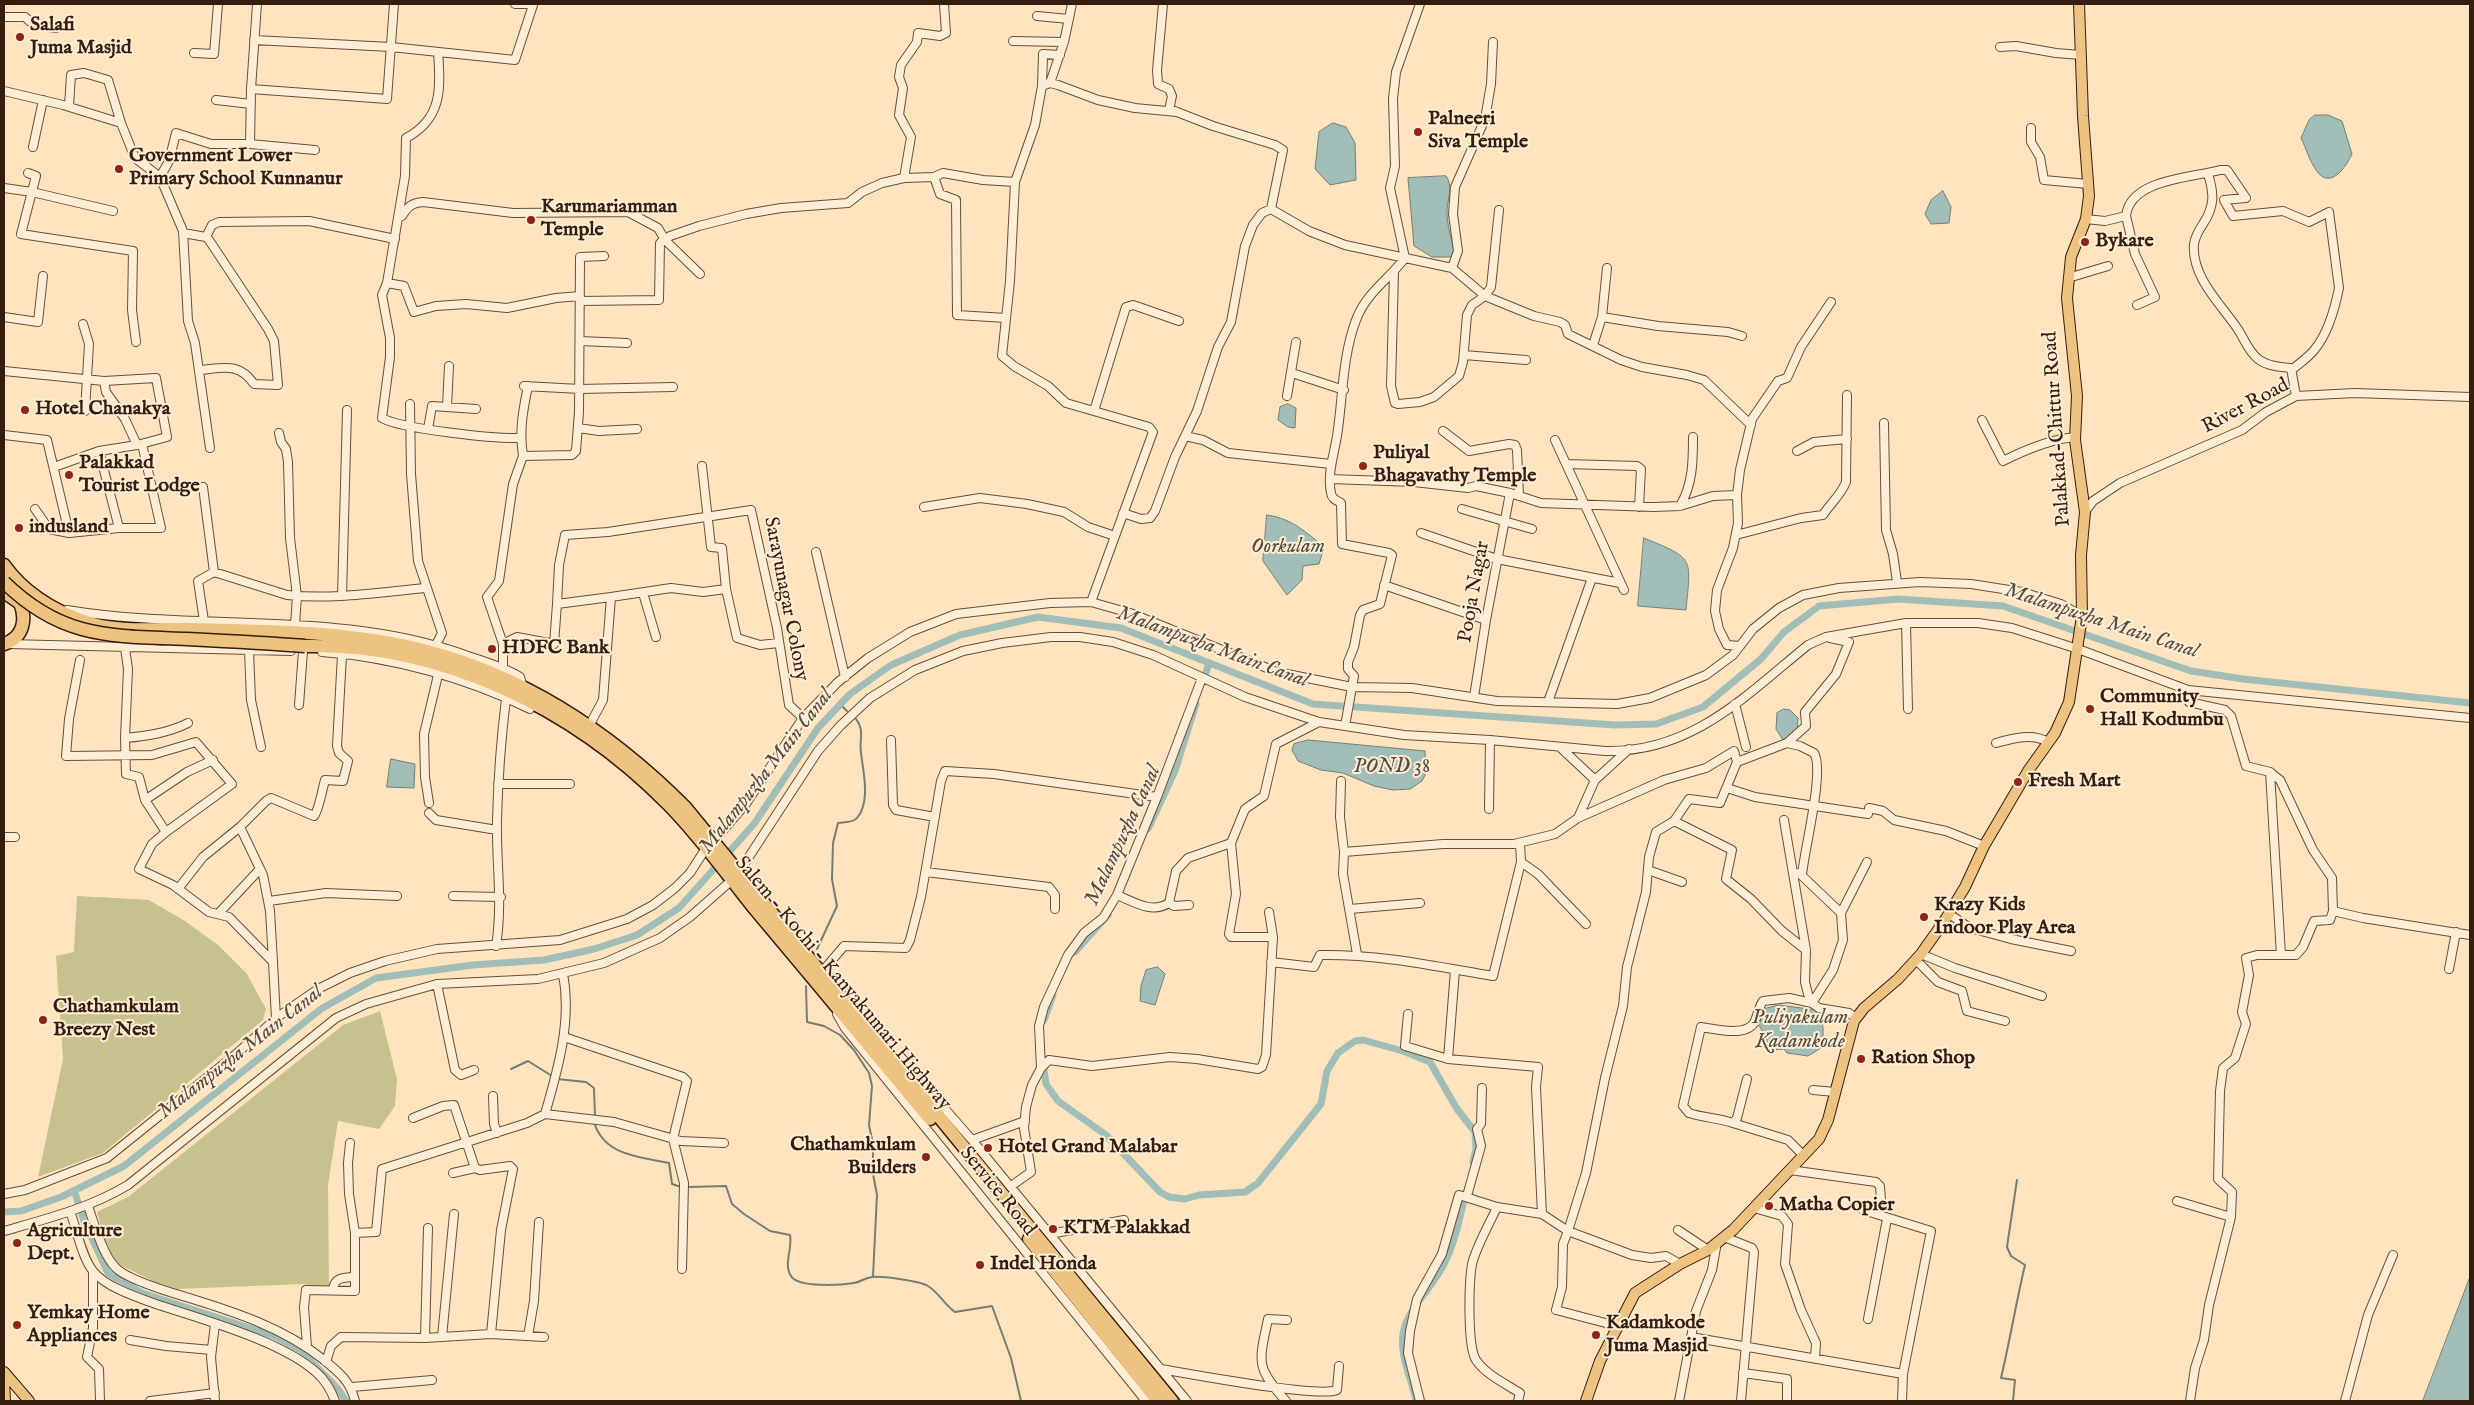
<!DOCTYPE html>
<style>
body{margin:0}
#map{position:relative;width:2474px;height:1405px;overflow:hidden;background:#fde4bf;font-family:"IM FELL English",serif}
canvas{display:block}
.frame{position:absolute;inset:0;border:5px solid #351d0f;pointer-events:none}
</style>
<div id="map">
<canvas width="2474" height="1405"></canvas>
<div class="frame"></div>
</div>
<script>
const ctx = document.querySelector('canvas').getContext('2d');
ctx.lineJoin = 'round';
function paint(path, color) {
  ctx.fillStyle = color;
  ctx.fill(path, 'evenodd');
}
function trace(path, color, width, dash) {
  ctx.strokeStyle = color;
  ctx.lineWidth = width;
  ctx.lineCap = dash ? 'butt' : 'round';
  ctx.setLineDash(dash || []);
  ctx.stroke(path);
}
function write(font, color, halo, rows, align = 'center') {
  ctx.font = font + ' "IM FELL English",serif';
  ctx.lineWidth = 4;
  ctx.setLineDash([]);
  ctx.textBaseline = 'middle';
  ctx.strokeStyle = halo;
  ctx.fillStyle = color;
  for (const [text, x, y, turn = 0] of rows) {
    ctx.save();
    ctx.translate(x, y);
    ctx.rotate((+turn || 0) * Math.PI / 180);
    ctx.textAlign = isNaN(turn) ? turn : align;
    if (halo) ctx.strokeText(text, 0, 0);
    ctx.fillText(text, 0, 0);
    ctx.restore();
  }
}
paint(new Path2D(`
 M77,896L149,900L185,921L218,945L247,974L266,1009L263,1020L103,1153L38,1177L63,1059L56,956L74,952Z
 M380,1011L397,1079L395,1106L379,1129L338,1121L328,1185L329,1290L303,1284L177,1289L155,1282L116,1263L104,1238L97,1212L128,1197L343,1025Z`), '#c7c28d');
const water = new Path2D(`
 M2315,115H2328L2342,121L2352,154C2346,167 2330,191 2316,170C2309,160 2306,148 2301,138L2309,120Z
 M1333,123L1346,127L1355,143L1356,180L1330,185L1315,169L1319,132Z
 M1446,176C1454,185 1447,201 1447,211C1447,225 1451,239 1455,252L1450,257H1432L1414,246L1408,178Z
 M1943,191L1951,207L1949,223L1931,224L1925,214L1931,200Z
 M1288,404L1296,408L1295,428L1288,427L1278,420L1280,407Z
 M1267,515C1291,518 1306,532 1324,547L1319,564L1303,566L1302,580L1287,595L1263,561Z
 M1644,538C1695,559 1691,557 1686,610L1638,606Z
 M1784,709L1790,710L1798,718L1797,733L1783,740L1776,729L1777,713Z
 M1308,740L1425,751L1426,773L1422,781L1410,789L1393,790L1374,786L1343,773L1321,770L1298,761L1292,750L1294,744Z
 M391,759L415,764L414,788L387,787Z
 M1158,967L1165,974L1155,1005L1140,1001L1141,986L1146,970Z
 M1779,1005L1816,1010C1825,1021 1824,1034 1821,1048L1808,1056L1787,1053L1784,1049L1772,1050L1759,1025L1764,1009Z
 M2470,1277V1401H2423Z`);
paint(water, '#a0beb7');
trace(water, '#757e74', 1);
trace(new Path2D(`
 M840,704L847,711
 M817,949L837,906L832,879L833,843L838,823C844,822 853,823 857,818C871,802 863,771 861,753C859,740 865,730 856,719
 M806,986L807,1022L824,1026L840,1035L854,1050L869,1073L872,1086L869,1125L873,1144V1174L877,1195L873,1276
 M511,1069L528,1061L552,1076
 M557,1079L586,1082L594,1088L595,1116
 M595,1125C606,1156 641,1157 669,1163L672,1184L681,1187
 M689,1187L726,1186L732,1204L744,1214L770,1231L790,1235C793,1248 783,1264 791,1276C798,1288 841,1285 854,1283C860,1282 865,1278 872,1277C882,1276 920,1281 928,1286C939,1293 945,1305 955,1312L992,1306L1011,1358L1021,1401
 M2013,1401L2015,1380L2001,1378C2010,1340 2016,1303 2025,1265L2011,1256L2007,1247L2017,1180`), '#757e74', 2);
trace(new Path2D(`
 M1203,682L1209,663
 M1148,829L1175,771L1196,704
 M1075,952L1108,915
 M1044,1020L1053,995
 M1043,1063L1046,1084L1058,1101L1106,1135L1160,1192L1169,1197L1185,1199L1199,1195L1245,1192L1258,1183L1321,1104L1327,1071L1338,1053L1355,1041L1363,1040L1403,1051L1430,1062L1457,1109L1475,1132L1476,1149L1473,1162
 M74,1190L84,1221L108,1273L142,1293L274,1336L300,1350L338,1389L346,1401
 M4,1212L21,1211L61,1197L124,1166L321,1009L376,978L473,965L544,960L594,949L637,935L679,908L754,824L818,728L850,694L891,665L960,635L1038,617L1121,628L1313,704L1615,725L1656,724L1703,707L1761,659L1784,632L1819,606L1898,599L2003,606L2191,671L2243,679L2470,703
 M1416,1401C1412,1379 1400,1358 1403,1334C1406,1310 1435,1285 1445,1262C1456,1240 1460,1215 1466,1192`), '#a0beb7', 7);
const minor = new Path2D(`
 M257,4L251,89L387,99L394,4
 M515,4H533
 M1163,4L1157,70L1158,84L1169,89L1172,96L1169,110L1175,111
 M1037,16L1069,19
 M4,17H25L34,25L56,28
 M254,40L391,47L515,60L533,5
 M1013,41L1064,42L1072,4
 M2000,47L2016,46L2056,53L2081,55
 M438,52C441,89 442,119 406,138L405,176L387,283L404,286L414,312L436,306L466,304L507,308L556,298L580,296
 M194,53L214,54L218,4
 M1050,83L1064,42
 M1042,86L1043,54L1060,55
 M251,89L250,144L315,150
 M4,91L63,105L121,123L135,158L160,177L183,231L188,321L195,343L210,448
 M216,100L251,104
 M69,106L71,75L84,73L108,80L121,123
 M2031,128V142L2040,157L2044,180L2088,184
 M33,147L43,100
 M28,173L36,176L21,234L133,251L132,310L136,342
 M2208,174C2214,193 2215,206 2203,224C2199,230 2195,237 2194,244C2191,278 2223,306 2239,331C2245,341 2249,352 2258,359C2267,366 2280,367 2291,368L2296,396
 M160,177L169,161L176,133L211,144H250
 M934,177L940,194L956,200L957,315L1006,318
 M904,178L911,137L899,115L903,88L899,77L901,65L917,42L918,33L940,36L946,33L944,4
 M1015,182L1035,125L1042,86L1050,83L1058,85L1098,100L1135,108L1177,112L1213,126L1275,145L1283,150L1271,209
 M4,188L32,192L113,211
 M1499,210L1491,287L1485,296L1534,316L1560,322L1565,325L1568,334L1621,360L1642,367L1687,375L1704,380L1751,425
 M402,216C408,206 412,203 423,202L513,213L628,212L658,228L665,240L700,274
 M2126,216L2135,254L2155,297L2137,305
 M2086,219L2105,221L2126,216C2130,179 2191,178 2220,170H2227L2246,198L2224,200L2233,216L2283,211L2309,222L2329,212L2339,288C2335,308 2328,333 2315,349C2310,356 2301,362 2294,368H2291
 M183,233L206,237L209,240L268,329L274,341L278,385L254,384C239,362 223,368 199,370
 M206,237L212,225L219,222L309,221L395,239
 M604,256L580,257L579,412L576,451L572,455L523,456L513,484L499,581L487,597L503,644L517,637L554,644L557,604L611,597
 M1452,268L1458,251L1453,214L1455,187L1485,119L1491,84L1493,42
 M2068,278L2108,266
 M387,283L382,295L390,338V357L382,418C401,429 496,439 520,438
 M580,301L659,300L660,243L670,236L699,226L746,214L781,208L848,203L862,192L882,183L904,178L934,177L943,173L983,180L1015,182L1010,281L1002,356L1014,366L1048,386L1066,403L1149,427L1153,432L1091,602
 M4,317L38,322L43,276
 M1602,317L1658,326L1728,332L1742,336
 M83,324L89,344L85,411
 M580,341L627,343
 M1593,345L1602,317L1607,268
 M1464,355L1526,360
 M4,371L104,381L156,378L167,437L137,445L99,451L54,467
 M1292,373L1344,390
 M104,381L106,392L125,419L137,445
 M524,386L580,389L673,387
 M1287,396L1296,342
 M410,404L411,474L418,561L442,633L436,645
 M447,407L449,366
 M1094,411L1126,307L1133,305L1139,307L1179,321
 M1982,420L2003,461C2025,450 2051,439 2075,437
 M1884,423L1886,530L1893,554L1897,582
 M578,428L599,431L637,429
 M428,429L432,406L476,409
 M1443,431L1469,451L1509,444L1515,445L1517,450L1519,496
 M279,433L281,442L286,449L288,462L290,538L297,596L295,625
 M4,435L47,440L69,533
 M1185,436L1203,440L1228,453L1331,464
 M1555,440L1624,590
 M1797,451L1814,442L1847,439
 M523,456C519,431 523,410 528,386
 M1566,464L1637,466L1641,469L1639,507
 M1330,479L1414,482L1468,488L1476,486L1510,493L1541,503L1654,507L1680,506L1713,496L1737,495
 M203,487L214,572
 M1680,506C1693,484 1693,461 1693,437
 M924,507L980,498L1027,504L1064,512L1088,527L1115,536
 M35,509L49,529L69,533L119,528L99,451
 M1462,509L1532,529
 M2085,512L2093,501L2120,483L2242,430L2266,412L2296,396L2355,393L2470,397
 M1123,513L1141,519L1150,518L1155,511L1175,457L1197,411L1218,347L1231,322L1245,246L1253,225L1262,213L1271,209L1309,231L1345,245L1452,268L1485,296L1472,305L1467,315L1463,362L1459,376L1434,397L1420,402L1398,404L1395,403L1391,386L1394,272
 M119,528H161L142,444
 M1421,533L1497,559L1620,583
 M1736,535L1801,518L1823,515C1830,504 1841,495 1846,482L1847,395
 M816,552L845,677
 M1384,585L1486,620
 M726,589L737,638L760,645L779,643
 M643,593L656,637
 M342,596L347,410
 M557,604L559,565L565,535L608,532L751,510L777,628L789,705L803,718
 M67,610C200,632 339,609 468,656C485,662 504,667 520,677L523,687
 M204,621L198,581L214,572L287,595C333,600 380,592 426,588
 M1906,623L1908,709
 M8,644L291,651
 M1740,646L1727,645L1719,629L1715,611L1717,590L1733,548L1738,523L1737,495L1740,470L1752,419L1778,381L1787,378L1801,347L1831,302
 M125,648L128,669L125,738
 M249,650L251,700L261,747
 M322,652C392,657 467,678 530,709
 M80,660L69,719L66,756L152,755L196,742L232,784L166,832
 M503,668V644
 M2188,690L2189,702L2225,710L2231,716L2246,766L2270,772L2280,780L2313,850L2332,878L2333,911
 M1474,697L1486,620L1510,493
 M1548,702L1592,578
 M1735,704L1746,747
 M299,705L303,651
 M188,723C168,733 147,736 125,738L126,774L139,777L145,800L166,832L152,844L139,869L173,885L209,912L229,917L273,962L276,1019
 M589,726L603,700L611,597L671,588L703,592L726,589L722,548L711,547L702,466
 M1345,726L1354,676L1348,669V662L1354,647L1360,615L1363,610L1380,604L1392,555L1389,553L1342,544L1341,503C1336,500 1332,499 1331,493C1327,474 1334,455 1337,436C1343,398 1342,357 1356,320C1366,293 1388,280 1405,258L1390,188L1395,166L1393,99L1396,72L1420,4
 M891,740L893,805L896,810L935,817
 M1787,743L1800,746L1814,753C1825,770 1804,851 1802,875
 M1996,743C2014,738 2032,733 2048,742
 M1561,748L1595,780
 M2270,772L2281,955
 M1341,781L1340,817L1344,852L1443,844H1514L1555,834L1578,818L1664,780L1706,768L1734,751L1737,762
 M498,784H570
 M1727,788L1755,797L1868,814
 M145,800L187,772L213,760
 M429,803L425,777L424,734L438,675
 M1869,808L1883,811L1894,820L1946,831L1984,846
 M1489,809L1490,740
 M429,813L436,820L497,830
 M1578,818L1595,780L1629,749
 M1784,820L1806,950L1805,982L1808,994L1812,1003L1819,1008L1849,1013L1856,1018
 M1674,821L1732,850L1726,879L1751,899L1782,931L1806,950
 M240,827L263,875L270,911L273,962
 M4,837H15
 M713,842L745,805L803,718L838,682L868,658L910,632L956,614L1050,603L1091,602L1130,613L1277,672L1352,687L1412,688L1497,701L1617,704L1650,698L1706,675L1733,655L1753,629L1779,608L1803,595L1839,588L1920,582L1971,584L2022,592L2061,604L2082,616
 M1344,852L1343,874L1357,954
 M1521,862L1538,874L1586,924
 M1648,870L1682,882
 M739,872L818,751L840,726L870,698L915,670L963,651L1002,643L1051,637H1080L1113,642L1153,655L1245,697L1319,722L1404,735L1490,740L1605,751C1692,753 1745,696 1808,645L1826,637L1906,623H1978L2012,628L2078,649L2188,690L2470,718
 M926,872L1049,887L1055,895V909
 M1799,873L1841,913
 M178,889L203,857L240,827L266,801L271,798L314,816C319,810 322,790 325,780L343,781L348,761L339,753L337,746L342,655
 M1117,895C1134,902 1152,914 1169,903L1176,871L1188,858L1231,843
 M453,896L501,897
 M269,901L326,893L397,896
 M1169,903L1174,906L1189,905
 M1350,909L1420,903
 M218,914L260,869
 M1949,914L1970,928L2011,939L2071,951
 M1273,937H1231L1229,934L1236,894L1231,843L1245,809L1264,796L1276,744L1319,722
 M496,946C503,903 496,863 497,820C498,780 501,739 506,699
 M1921,954L1955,968L2042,996L1993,980
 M1916,960L1938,982L1962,991L1967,1011L2005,1021
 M1271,962L1314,967L1320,955C1379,954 1434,966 1493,976L1521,862L1520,843
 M2449,969L2456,932
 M821,973L844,946L906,948L910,940L921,897L941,781L945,771L994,774L1157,797L1202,678
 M437,984L455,1070L461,1075L474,1070
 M837,1014L845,1028L1146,1401
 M1408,1014L1405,1046L1448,1059L1538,1067L1536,1087L1542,1214
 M564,1037L683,1077L687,1081L673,1139L684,1183L682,1269
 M1448,1059L1455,970
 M1041,1068L1049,1060L1092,1066L1170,1057L1197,1059L1258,1069L1262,1067L1266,1055L1273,937L1269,912
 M1747,1079L1737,1118L1733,1123C1719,1118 1704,1118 1689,1113L1683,1106L1701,1027C1714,1029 1745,1037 1754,1023C1758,1015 1758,1008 1763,1001L1789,998L1812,1003L1833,970L1843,940L1841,913L1867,862
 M910,1080L924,1085L972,1140L1187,1401
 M1813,1090L1835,1092
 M493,1096L494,1124L497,1133
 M545,1114L614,1122L681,1141L724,1143
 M413,1118L443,1106L454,1105L475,1168L480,1170L510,1166L513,1169L501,1230L491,1334
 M1733,1123L1788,1140L1804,1156
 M972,1140L1025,1121
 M1790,1170L1876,1182L1880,1186L1881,1200
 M453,1173L475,1168
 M1011,1186L1031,1172L1024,1128L1026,1107L1032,1085L1041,1068L1039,1026L1044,1007L1068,955L1084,933L1103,918L1117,895L1157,797
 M4,1194L25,1190L107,1158L235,1055L279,1016L318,989L350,973L385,961L437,949L560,940L627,919L653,905L675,888L690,873L706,848
 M1467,1196L1481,1146L1477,1129L1481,1124L1482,1088
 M2177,1201L2231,1217
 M88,1206C94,1223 103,1256 116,1268C128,1280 169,1292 186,1297C235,1312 284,1328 324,1360C340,1373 350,1381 355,1401
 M1497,1207C1489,1225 1477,1245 1472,1264C1469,1281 1467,1346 1476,1360C1485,1374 1506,1384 1520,1393L1518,1401
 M1754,1208L1782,1216L1788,1224L1785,1264L1801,1310L1816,1343L1815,1358
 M1863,1210L1931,1231L1903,1374L1902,1401
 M70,1211C76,1227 82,1258 93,1271C104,1286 136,1297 153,1303C200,1319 281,1340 317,1373C326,1381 331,1390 335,1401
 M1678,1230L1708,1250
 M4,1231C46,1219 90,1208 128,1185L336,1018L366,1004L437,984L538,979L604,963L660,938L690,917L732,880
 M355,1233L376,1232L382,1169L527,1123L545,1114C558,1069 572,1021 563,974
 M1050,1234L1124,1220
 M1724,1237L1752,1248L1754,1252L1741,1401
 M1680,1264L1666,1256L1651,1258L1632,1255L1568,1231L1586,1173L1605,1078L1623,1006L1627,967L1646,892L1649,857L1656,832L1674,821L1689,799L1720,803L1737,762L1787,743L1806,726L1805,712L1836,674L1849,642L1830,638
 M93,1272V1328L87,1357L99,1369L100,1401
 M333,1289C335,1277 343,1278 353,1277
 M1868,1319L1887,1219
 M528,1336L534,1301L539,1222
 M442,1337L454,1214
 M1691,1337L1903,1374
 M425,1338L428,1228
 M130,1340L166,1346L212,1350
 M307,1347L304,1307L306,1290L355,1291V1233L349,1194L348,1163L350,1143
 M326,1362L331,1346L341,1337L425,1338L491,1334L544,1337
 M1161,1369C1191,1374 1317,1398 1337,1390L1339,1366
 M1743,1373L1787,1379V1401
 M352,1387L432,1380
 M150,1401L215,1393
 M215,1401L211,1357L215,1324
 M1286,1401C1255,1367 1259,1362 1268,1319L1287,1320
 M1420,1401L1408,1353L1410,1331L1417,1299L1442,1254L1459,1195L1497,1207L1542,1214L1568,1231L1563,1244L1562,1287L1556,1310L1617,1326
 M1679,1401L1696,1311L1712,1270L1717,1242
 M2190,1401L2195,1368L2204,1340L2209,1305L2231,1217L2232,1192L2218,1179L2220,1091L2223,1068L2235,1058L2246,1024L2242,1012L2249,975L2246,958L2257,955H2296L2303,947L2314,921L2330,920L2333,911L2363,918L2470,935
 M2345,1401L2368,1315L2393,1255`);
const major = new Path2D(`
 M4,1372L29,1401
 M4,1380L5,1401
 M1586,1401L1600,1361L1635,1293L1680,1264L1708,1250L1733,1230L1819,1139L1828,1120L1854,1021L1864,1008L1898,979L1921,954L1945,920L1965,887L1984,846L2028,771L2055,733L2069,702L2082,616L2081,555L2085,512L2075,440L2077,396L2067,298L2071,257L2086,219L2089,196L2083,116L2079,4`);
const highway = new Path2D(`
 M4,565C24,593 54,611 86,622C119,633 157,628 191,629C269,631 351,631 427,651C527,677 613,735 685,807L1172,1401
 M4,592L20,603C27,620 23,638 4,644
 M305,646C441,643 573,708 668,804C699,835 726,873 754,908C813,978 872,1049 930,1119
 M1029,1239L1158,1401`);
trace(minor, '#674f3b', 10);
trace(major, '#351d0f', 12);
trace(highway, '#351d0f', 15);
trace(minor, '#feedd5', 8);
trace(major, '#eec280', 10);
trace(highway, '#eec280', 12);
const highwayBridge = new Path2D(`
 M4,582C62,639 111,636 187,639C226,641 265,643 305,646`);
trace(highwayBridge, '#351d0f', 15, []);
trace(highwayBridge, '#eec280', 12);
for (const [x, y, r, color] of [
 [20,37,5,"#8f2418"],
 [1418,132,5,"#8f2418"],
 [119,169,5,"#8f2418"],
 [531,220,5,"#8f2418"],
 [2085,242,5,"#8f2418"],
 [25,410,5,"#8f2418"],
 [1363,466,5,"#8f2418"],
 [69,475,5,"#8f2418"],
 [19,528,5,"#8f2418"],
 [492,649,5,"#8f2418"],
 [2090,709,5,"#8f2418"],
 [2018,782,5,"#8f2418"],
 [1924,917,5,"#8f2418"],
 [43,1020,5,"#8f2418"],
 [1861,1059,5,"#8f2418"],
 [988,1148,5,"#8f2418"],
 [926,1157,5,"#8f2418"],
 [1769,1206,5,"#8f2418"],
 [1053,1229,5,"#8f2418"],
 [17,1243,5,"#8f2418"],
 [980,1265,5,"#8f2418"],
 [17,1325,5,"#8f2418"],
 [1596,1335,5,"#8f2418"]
]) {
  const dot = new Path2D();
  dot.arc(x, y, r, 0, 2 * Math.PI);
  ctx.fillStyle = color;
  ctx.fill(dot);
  trace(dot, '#feedd5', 2);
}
write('bold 20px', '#351d0f', '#feedd5', [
 ["Salafi",30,26],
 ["Juma Masjid",30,49],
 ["Palneeri",1428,120],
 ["Siva Temple",1428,143],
 ["Government Lower",129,157],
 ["Primary School Kunnanur",129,180],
 ["Karumariamman",541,208],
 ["Temple",541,231],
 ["Bykare",2095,242],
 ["Hotel Chanakya",35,410],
 ["Puliyal",1373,454],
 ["Bhagavathy Temple",1373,477],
 ["Palakkad",79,464],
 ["Tourist Lodge",79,487],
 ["indusland",29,528],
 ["HDFC Bank",502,649],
 ["Community",2100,698],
 ["Hall Kodumbu",2100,721],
 ["Fresh Mart",2028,782],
 ["Krazy Kids",1934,906],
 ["Indoor Play Area",1934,929],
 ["Chathamkulam",53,1008],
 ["Breezy Nest",53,1031],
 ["Ration Shop",1871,1059],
 ["Chathamkulam",916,1146,"right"],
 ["Builders",916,1169,"right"],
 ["Hotel Grand Malabar",998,1148],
 ["Matha Copier",1779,1206],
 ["KTM Palakkad",1063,1229],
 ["Agriculture",27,1232],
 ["Dept.",27,1255],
 ["Indel Honda",990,1265],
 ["Yemkay Home",27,1314],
 ["Appliances",27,1337],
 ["Kadamkode",1606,1324],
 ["Juma Masjid",1606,1347]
], 'left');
write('20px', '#351d0f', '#feedd5', [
 ["River Road",2246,407,-28],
 ["Palakkad-Chittur Road",2058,429,-94],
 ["Pooja Nagar",1475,592,-80],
 ["Sarayunagar Colony",785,599,79],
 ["Salem - Kochi - Kanyakumari Highway",842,984,50],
 ["Service Road",997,1192,51]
]);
write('italic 21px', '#554d41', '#feedd5', [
 ["Oorkulam",1288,548],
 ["Malampuzha Main Canal",2101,622,18],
 ["Malampuzha Main Canal",1212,648,20],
 ["POND 38",1392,768],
 ["Malampuzha Main Canal",767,772,-52],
 ["Malampuzha Canal",1124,836,-65],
 ["Puliyakulam",1800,1019],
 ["Kadamkode",1800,1043],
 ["Malampuzha Main Canal",241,1053,-38]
]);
</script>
